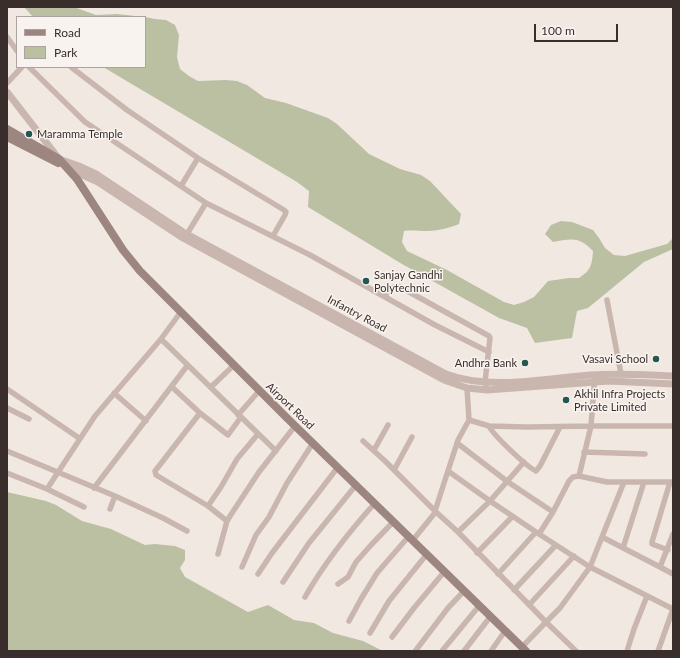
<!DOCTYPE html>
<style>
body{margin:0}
#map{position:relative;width:680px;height:658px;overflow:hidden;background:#f2e8e2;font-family:Lato,sans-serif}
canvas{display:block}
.frame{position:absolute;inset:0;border:8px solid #392e2c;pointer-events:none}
.legend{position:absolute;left:16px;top:16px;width:130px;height:52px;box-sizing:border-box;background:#f9f3ef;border:1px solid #aca4a1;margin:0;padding:5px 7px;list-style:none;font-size:12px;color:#392e2c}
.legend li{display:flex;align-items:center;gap:8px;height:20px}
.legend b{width:20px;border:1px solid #aca4a1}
.scale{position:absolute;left:534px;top:24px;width:84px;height:18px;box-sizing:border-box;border:2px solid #392e2c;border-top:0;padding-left:5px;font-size:12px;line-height:14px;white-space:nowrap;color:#392e2c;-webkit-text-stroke:3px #f9f3ef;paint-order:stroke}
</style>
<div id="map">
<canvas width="680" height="658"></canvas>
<div class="frame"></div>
<ul class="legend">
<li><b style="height:5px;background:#9d8680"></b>Road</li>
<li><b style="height:11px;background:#bbc0a3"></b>Park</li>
</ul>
<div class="scale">100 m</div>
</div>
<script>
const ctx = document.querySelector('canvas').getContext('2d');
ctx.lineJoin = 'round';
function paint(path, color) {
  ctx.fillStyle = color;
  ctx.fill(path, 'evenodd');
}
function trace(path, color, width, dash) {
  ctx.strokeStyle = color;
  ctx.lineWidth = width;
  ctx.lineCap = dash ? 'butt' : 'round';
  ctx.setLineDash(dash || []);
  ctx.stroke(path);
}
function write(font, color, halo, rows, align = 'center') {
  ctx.font = font + ' Lato,sans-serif';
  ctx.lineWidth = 3;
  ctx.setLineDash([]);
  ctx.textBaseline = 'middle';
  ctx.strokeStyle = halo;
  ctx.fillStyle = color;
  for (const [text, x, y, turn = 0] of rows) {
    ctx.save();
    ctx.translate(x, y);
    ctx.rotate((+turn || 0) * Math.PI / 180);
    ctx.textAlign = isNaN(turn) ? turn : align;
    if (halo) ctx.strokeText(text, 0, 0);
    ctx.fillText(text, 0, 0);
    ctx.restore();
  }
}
paint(new Path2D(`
 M24,7H74L96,15L117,14L145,17H33Z
 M145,17L155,19L166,20L175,25L179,35L177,57L180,69L189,76L198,81L226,80L237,81L247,85L265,98L286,103L328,118L337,124L369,154L400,169L421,175L430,181L461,214L459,224C449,228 438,231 427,231C418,231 413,230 404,231L402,242L407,251L447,270L504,302L514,305L524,302L534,297L548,281L569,278H579C591,270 592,265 593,251C579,236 571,239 553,242L545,234L551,225L561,221L572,222L593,230L599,238L605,248L614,255L625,256L667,244L673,238V249L644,262L588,308L577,311L572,338L535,343L527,328L499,318L402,264L308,207L309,191L297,182L103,67H145Z
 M7,492L46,501L56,505L82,521L111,529L145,545L155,544L175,546L185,550V560L180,568L185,577L248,612L268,605L294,620L314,623L333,633L363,641L383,651H7Z`), '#bbc0a3');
trace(new Path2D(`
 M7,37L17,51
 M29,67L85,122L206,203
 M71,67L127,110L198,158L284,210L286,212L285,215L273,236
 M7,83L22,67
 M181,186L198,158
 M187,234L206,203L310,255L435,325L489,352
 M384,296L394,287H400L489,336L490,338L485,382L487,390
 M607,300L621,374
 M180,313L161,339L276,451
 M595,375L591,426H673
 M172,387L200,413
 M211,387L234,365
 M467,388L469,420L489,426L527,427L591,426L579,476L607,482H673
 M7,389L79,438
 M114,393L146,421
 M7,408L29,419
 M238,415L259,391
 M241,417L228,435L200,413L159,466L155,471L156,475L208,506L221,487L237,459L258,434
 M489,426C493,435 527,467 536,471L540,466L560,427
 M363,441L385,461L435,511L458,532L546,622L522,647
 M457,443L508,482L553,512
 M374,450L388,425
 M7,451L115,496
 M584,452L645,454
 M394,470L412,437
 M448,471L490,501L524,462
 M7,473L47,489L95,416L161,339
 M624,482L602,537L660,567
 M94,488L187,366
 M47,489L84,507
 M208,506L227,521
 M110,509L115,496L163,518L187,531
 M458,532L490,501L539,534L553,512L569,481L573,477L579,476
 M539,534L590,567L673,609
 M673,534L660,567L673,574
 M413,540L434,514L458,440L469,420
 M623,548L644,482
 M668,550L652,544V542L670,482
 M477,553L512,517
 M218,554L227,521L232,513L259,472L295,426
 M242,567L256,535L269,517L287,483L313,443
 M258,574L272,553L338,467
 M498,574L536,532
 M283,582L309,543L356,485
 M338,584L348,577L356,562L371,545L394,521
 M514,590L556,545
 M305,597C325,562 348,533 375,503
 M529,605L574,556
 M349,621L361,599L377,573L409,536
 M370,633L389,601L427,554
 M392,637L414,608L444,572
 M416,650L448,608L464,591
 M442,651L479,606
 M464,651L490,617
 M491,651L505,631
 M576,651L546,622L560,608L590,567L602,537
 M627,651L634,629L647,596
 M658,651L673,609`), '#c9b7af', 5.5);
trace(new Path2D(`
 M7,92L59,159L79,166L96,174L183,232L446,374C491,391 544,378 591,375C618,373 646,375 673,376
 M67,168L98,182L183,238L444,380L467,388L487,390L609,381L673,384`), '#c9b7af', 7);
trace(new Path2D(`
 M7,129L59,159L77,179L123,250L140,271L287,418L526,651
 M7,137L58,163`), '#9d8680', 8);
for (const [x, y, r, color] of [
 [29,134,4,"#255752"],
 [366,281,4,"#255752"],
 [656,359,4,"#255752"],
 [525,363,4,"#255752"],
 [566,400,4,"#255752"]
]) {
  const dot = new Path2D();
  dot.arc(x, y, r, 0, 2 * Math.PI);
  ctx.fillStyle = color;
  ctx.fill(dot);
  trace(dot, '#f9f3ef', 1.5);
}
write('11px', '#392e2c', '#f9f3ef', [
 ["Maramma Temple",37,134],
 ["Sanjay Gandhi",374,275],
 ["Polytechnic",374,288],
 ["Vasavi School",648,359,"right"],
 ["Andhra Bank",517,363,"right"],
 ["Akhil Infra Projects",574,394],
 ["Private Limited",574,407]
], 'left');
write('11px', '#392e2c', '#f9f3ef', [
 ["Infantry Road",357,314,28],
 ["Airport Road",290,406,44]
]);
</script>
